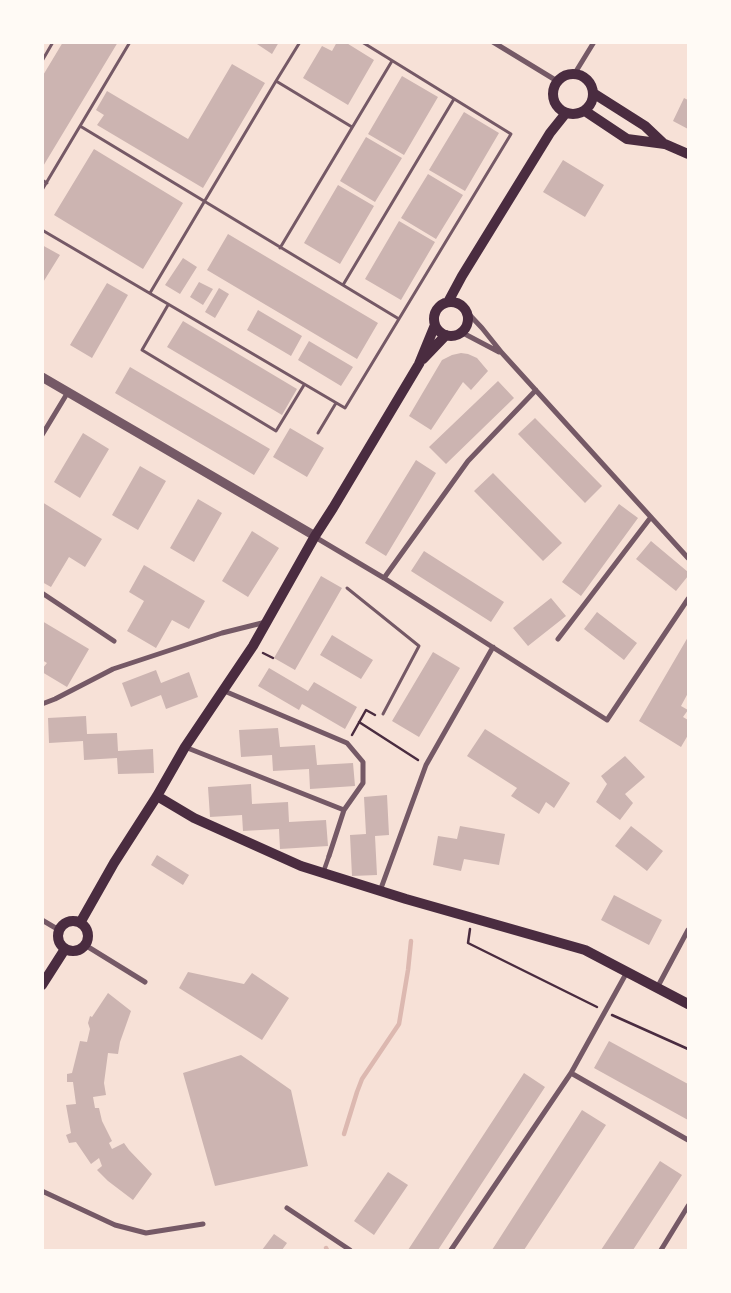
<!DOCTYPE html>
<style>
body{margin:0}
#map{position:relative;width:731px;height:1293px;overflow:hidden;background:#f7e1d7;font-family:Ubuntu,sans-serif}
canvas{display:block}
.frame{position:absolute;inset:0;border:44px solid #fffaf5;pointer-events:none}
</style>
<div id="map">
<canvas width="731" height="1293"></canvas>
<div class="frame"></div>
</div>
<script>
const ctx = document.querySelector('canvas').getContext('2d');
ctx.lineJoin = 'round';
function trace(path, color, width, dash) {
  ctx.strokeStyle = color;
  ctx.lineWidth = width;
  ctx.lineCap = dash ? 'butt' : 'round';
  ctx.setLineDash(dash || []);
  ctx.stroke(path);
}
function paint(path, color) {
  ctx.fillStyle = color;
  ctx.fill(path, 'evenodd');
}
trace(new Path2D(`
 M344,1134L357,1092L362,1079L399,1024L408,970L411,941
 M326,1248L327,1250`), '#dcb8b0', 4.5);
paint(new Path2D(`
 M63,42H118L42,168V77Z
 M254,42H279L272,54Z
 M337,42H345L374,60L348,105L303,78L322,46L332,51Z
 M232,64L265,83L203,188L97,125L104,115L96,110L107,91L188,139Z
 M402,76L438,97L404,155L368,134Z
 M684,98L688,100V129L673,121Z
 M464,112L499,133L465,191L429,170Z
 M366,137L402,158L375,202L340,181Z
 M94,149L183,203L143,269L54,215Z
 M563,160L604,185L585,217L543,192Z
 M428,174L463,195L436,239L401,218Z
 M338,185L374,206L340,264L304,243Z
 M399,221L435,242L401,300L365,279Z
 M228,234L378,323L357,359L207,270Z
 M42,245L60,255L42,284Z
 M183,258L197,267L180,294L165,285Z
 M199,282L213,289L203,305L190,297Z
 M107,283L128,295L92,358L70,345Z
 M219,288L229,294L215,318L205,312Z
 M258,310L302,336L291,356L247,330Z
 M183,321L297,389L282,415L167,347Z
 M309,341L353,367L341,386L298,360Z
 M461,353L468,354L477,358L488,371L471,390L463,382L431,430L409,416L442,360L452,355Z
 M130,367L270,449L254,475L115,393Z
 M498,381L514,398L446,464L429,447Z
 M535,418L602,486L585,503L518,434Z
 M290,428L324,448L307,477L273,457Z
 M83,433L109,449L80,498L54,482Z
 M416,460L436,473L386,556L365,543Z
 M140,466L166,481L138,530L112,515Z
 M493,473L562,543L543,561L474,491Z
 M198,499L222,513L194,562L170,548Z
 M42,502L102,539L85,567L69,557L51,587L42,582Z
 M619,504L638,518L581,596L562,582Z
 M252,531L279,548L248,597L222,581Z
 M651,541L688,572V576L676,591L636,559Z
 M424,551L504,602L491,622L411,571Z
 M144,565L205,601L189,629L172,620L156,648L127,631L144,601L129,592Z
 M321,576L342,588L295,670L274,658Z
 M551,598L566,616L528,646L513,628Z
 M597,612L637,643L624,660L584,629Z
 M42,621L89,649L67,687L42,672V669L47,663L42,660Z
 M332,635L373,660L361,679L320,655Z
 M688,637V693L681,706L688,710L683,717L688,720V735L681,747L639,721Z
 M433,652L460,668L419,737L392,721Z
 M269,668L308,691L314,682L357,707L345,729L302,704L299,710L258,686Z
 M156,670L161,683L189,672L198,697L166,709L161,695L131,707L122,683Z
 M86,716L87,734L117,733L118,751L153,749L154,773L118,774L117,758L84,760L83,741L49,743L48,718Z
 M278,728L280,747L315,745L317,765L353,763L355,786L310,789L309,769L273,771L272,755L241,757L239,730Z
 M485,729L570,783L554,808L546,802L539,814L511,796L517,788L467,756Z
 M625,756L645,777L625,794L633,803L620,820L596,802L607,784L601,776Z
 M251,784L252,804L288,802L289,822L326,820L328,846L280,849L279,829L243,831L242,815L210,817L208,787Z
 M387,795L389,835L375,836L377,875L352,876L350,835L366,834L364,797Z
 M460,826L505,834L499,865L464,859L461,871L433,865L438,836L457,839Z
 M631,826L663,851L647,871L615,846Z
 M157,855L189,875L183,885L151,865Z
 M614,895L662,920L649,945L601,920Z
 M188,972L244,984L252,973L289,998L262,1040L179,988Z
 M108,993L131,1011L120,1042L118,1054L108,1053L104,1083L106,1095L93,1097L95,1108H99L102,1121L112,1141L109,1143L112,1149L124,1143L129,1150L152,1174L133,1200L108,1181L97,1170L102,1166L99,1158L91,1164L76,1142L69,1143L66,1135L71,1133L66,1105L76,1104L73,1082H67V1074L72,1073L80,1041L87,1042L90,1029L88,1023L90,1016L92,1017Z
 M609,1041L688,1084V1120L594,1068Z
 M241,1055L291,1090L308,1166L215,1186L183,1073Z
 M524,1073L545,1087L438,1250H408Z
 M582,1110L606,1125L524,1250H492Z
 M660,1161L682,1175L633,1250H601Z
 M388,1172L408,1185L374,1235L354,1221Z
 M274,1234L287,1243L282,1250H262Z`), '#ccb4b1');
trace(new Path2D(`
 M263,653L273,658
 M359,722L418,760
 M352,735L366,710L375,715
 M470,929L468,943L597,1007
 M612,1015L688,1049`), '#4a2c40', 2.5);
trace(new Path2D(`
 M300,42L276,81L352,127
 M42,61L53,42
 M80,126L399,319
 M42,180L47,183
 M42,190L130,42
 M42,230L345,408L511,134L362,42
 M280,248L392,61
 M343,285L454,99
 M150,293L276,81
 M168,305L142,350L276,431L304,385
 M318,433L336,403
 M347,588L419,646L383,714`), '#755966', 3);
trace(new Path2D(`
 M323,873L329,856`), '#755966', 4.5);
trace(new Path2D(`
 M493,42L557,81
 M575,73L594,42
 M465,310L482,328L502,353L688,558
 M461,332L499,352
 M42,435L68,392
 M315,537L384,578L607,720L688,599
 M384,578L468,461L536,390
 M42,593L114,641
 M558,639L651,517
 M222,690L347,743L363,762V783L344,810
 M42,704L55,699L113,669L222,633L266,622
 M185,747L344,810L329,856
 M380,891L426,765L493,647
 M42,920L59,930
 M85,945L145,982
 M627,972L571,1073L688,1140
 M657,988L688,930
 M42,1191L115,1225L146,1233L203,1224
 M287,1208L350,1250
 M451,1250L571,1073
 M661,1250L688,1206`), '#755966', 5);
trace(new Path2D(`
 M42,377L315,536`), '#755966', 9);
trace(new Path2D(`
 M553 94a20 20 0 1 1 40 0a20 20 0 1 1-40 0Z
 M593,93L645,126L664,144
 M585,111L627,139L665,144L688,154
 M448,302L462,276L550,133L566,113
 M434 319a17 17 0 1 1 34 0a17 17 0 1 1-34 0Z
 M423,359L446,335
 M157,796L194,818L301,866L406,899L585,950L688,1004
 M58 936a15 15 0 1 1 30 0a15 15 0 1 1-30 0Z
 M80,923L114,863L157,796L185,747L253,646L315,536L333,508L419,364L435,325
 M42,985L65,949`), '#4a2c40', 10);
</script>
